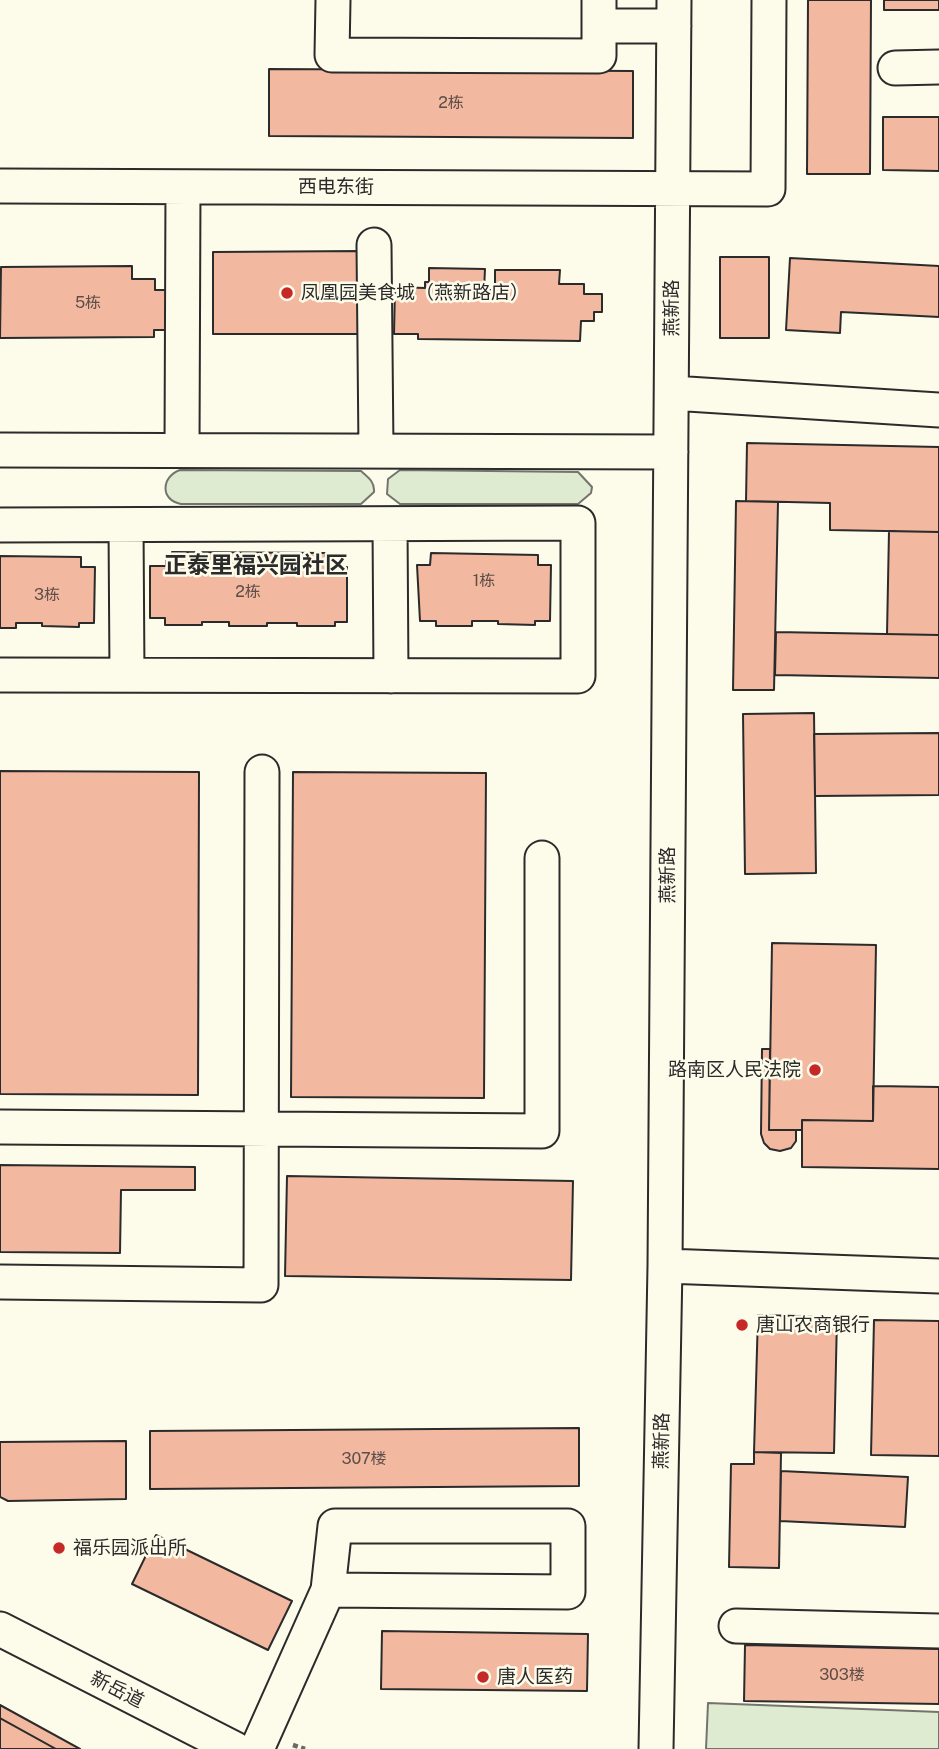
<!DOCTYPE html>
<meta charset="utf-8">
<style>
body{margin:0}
canvas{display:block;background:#fdfbea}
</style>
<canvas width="939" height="1749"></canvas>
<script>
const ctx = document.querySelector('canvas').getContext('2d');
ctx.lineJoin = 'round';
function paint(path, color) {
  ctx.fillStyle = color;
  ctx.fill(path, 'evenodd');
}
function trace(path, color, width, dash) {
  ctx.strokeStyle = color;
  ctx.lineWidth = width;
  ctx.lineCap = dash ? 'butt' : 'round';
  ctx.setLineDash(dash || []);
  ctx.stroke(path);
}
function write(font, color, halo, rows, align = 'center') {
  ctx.font = font + ' "Public Sans","Noto Sans SC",sans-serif';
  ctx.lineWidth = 5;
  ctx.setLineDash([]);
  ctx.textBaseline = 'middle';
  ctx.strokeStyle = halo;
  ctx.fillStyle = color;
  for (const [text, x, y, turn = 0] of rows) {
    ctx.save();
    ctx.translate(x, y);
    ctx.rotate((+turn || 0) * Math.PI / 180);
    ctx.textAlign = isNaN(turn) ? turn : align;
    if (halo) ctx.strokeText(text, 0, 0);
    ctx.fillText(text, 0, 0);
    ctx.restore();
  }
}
const green = new Path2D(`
 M180,470L361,471C368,477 375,482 374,492L361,504H181C160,500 161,477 180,470Z
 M400,470L578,472L592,487L591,493L578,504H400L387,494L388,479Z
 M708,1703L939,1712V1749H706Z`);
paint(green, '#deebd1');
trace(green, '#74746e', 2);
const building = new Path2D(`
 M808,0H871L870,174H807Z
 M884,0H939V10H884Z
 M269,69L633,71V138L269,136Z
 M883,117H939V171L883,170Z
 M362,251L361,334H213V252Z
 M720,257H769V338H720Z
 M790,258L939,266V317L841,312L840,333L786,330Z
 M132,266V279H155V290H175L168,330H154V337L0,338L1,267Z
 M429,268L485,269L484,290H495V270H560L559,284H584V294H602V312H594V321H581L580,341L418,339V334H394L395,287L425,288V282H429Z
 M747,443L939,447V532L830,530V503L746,501Z
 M736,501L778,502L774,690H733Z
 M889,531L939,532V635L887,634Z
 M172,552L325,553V556H333V567H347V622H335V626H297V623H267V626H229V622H202V625H165V618H150V566H166V560H172Z
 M431,553L538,555V565H551L550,621H535V625L498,624V621H472V626H436V621H420L417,565H430Z
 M0,556L81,557V567H95L94,623H79V627L42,626V623H16V628H0Z
 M776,632L939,635V678L775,675Z
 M814,713L816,873L745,874L743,714Z
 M939,733V795L815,796L814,734Z
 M0,771L199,772L198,1095L0,1094Z
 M293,772L486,773L484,1098L291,1097Z
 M772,943L876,945L873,1121L802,1120V1130H769Z
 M762,1049H770L769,1130H796V1141L791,1148L780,1151L770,1149L764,1143L761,1134Z
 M873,1086L939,1087V1169L802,1167V1120L873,1121Z
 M0,1165L195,1167V1190H121L120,1253L0,1252Z
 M287,1176L573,1181L571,1280L285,1276Z
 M758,1315L837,1317L834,1453L754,1452Z
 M874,1320L939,1321V1456L871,1455Z
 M579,1428V1486L150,1489V1431Z
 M126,1441V1499L8,1501L0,1497V1442Z
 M754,1452L781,1453L779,1568L729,1567L731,1464H754Z
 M781,1471L908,1477L905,1527L780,1521Z
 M156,1535L292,1601L268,1650L132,1584Z
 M382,1631L588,1634L587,1691L381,1689Z
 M745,1645L939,1649V1704L744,1701Z
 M0,1705L80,1749H56L0,1718Z
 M0,1718L56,1749H0Z`);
paint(building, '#f2b8a0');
trace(building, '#2b2b2b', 2);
const minor = new Path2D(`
 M333,0L332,55L599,56V0
 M599,26H674
 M895,68L939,67
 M0,186L768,189L769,0
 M374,245L376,450
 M672,393L939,410
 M0,450L671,452
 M182,450L183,187
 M390,524L391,676
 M0,525L578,523V676L0,675
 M126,525L127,675
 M0,1127L542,1131V858
 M665,1266L939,1276
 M0,1282L261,1285L262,772
 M736,1626L939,1631
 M0,1629L235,1749
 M257,1749L328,1590L335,1526H568V1592L328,1590
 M656,1749L665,1266L674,0`);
trace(minor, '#2b2b2b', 37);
trace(new Path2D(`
 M293,1745L305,1749`), '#6a6964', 4.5, [5, 3.5]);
trace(minor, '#fdfbea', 33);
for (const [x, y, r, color] of [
 [287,293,7,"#c62828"],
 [815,1070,7,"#c62828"],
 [742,1325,7,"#c62828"],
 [59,1548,7,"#c62828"],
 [483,1677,7,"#c62828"]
]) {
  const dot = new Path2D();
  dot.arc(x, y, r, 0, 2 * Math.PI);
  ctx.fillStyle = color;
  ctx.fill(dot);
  trace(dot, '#fdfbea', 2.5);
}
write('16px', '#5d4e48', null, [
 ["2栋",451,103],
 ["5栋",88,303],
 ["1栋",484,581],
 ["2栋",248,592],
 ["3栋",47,595],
 ["307楼",364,1459],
 ["303楼",842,1675]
]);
write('19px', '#2b2b2b', '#fdfbea', [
 ["西电东街",336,187],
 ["燕新路",672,308,-90],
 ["燕新路",668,875,-90],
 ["燕新路",662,1441,-89],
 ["新岳道",117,1690,27]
]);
write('19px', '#2b2b2b', '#fdfbea', [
 ["凤凰园美食城（燕新路店）",301,293],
 ["路南区人民法院",801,1070,"right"],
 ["唐山农商银行",756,1325],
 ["福乐园派出所",73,1548],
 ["唐人医药",497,1677]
], 'left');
write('bold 23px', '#2b2b2b', '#fdfbea', [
 ["正泰里福兴园社区",256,566]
]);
</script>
